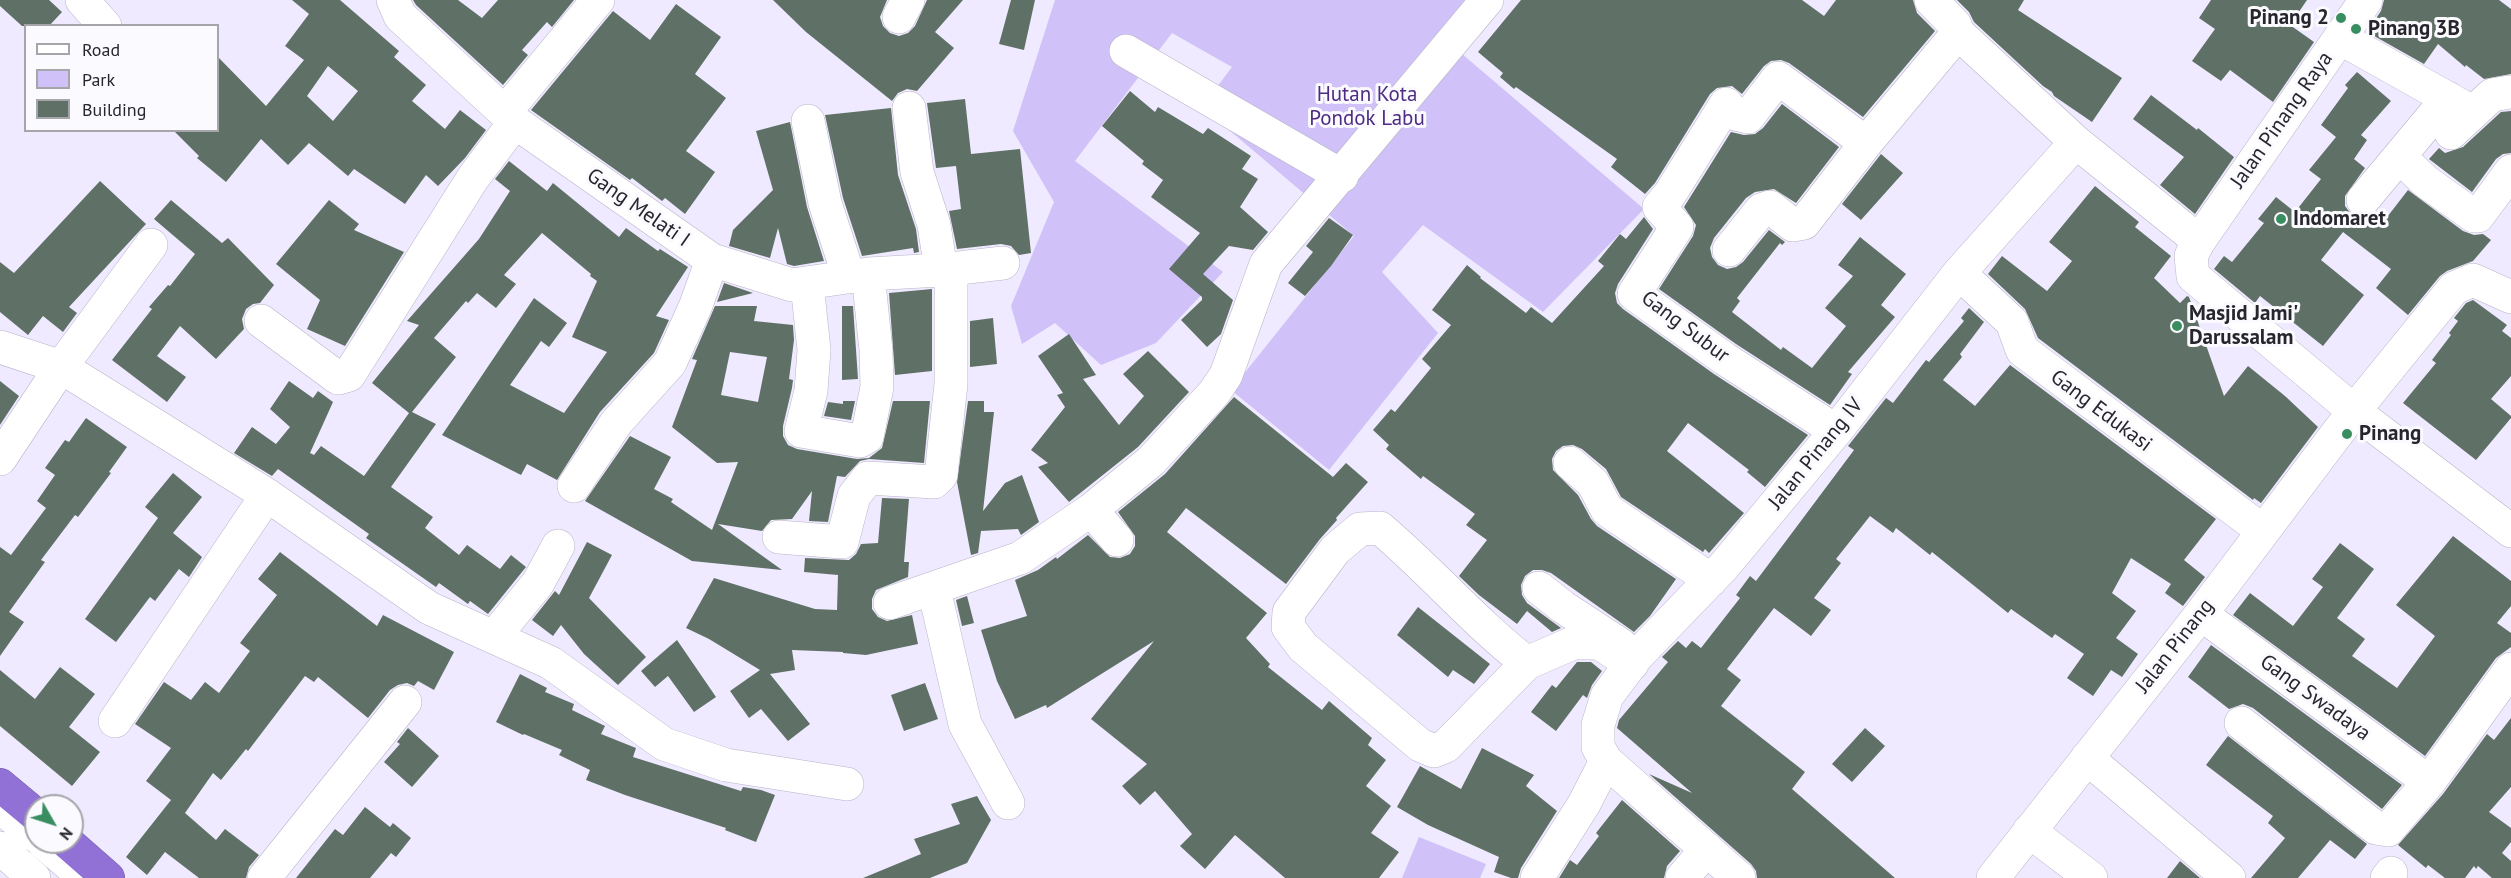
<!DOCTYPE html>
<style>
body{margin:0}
#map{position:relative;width:2511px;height:878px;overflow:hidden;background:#efeaff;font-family:"PT Sans",sans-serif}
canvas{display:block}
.legend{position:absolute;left:24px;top:24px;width:195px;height:108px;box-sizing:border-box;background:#fbfafe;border:2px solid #a6a5aa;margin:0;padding:8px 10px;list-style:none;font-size:18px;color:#27262d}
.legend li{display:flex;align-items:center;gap:12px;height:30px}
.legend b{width:30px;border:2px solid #a6a5aa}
.north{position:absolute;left:24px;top:794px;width:60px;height:60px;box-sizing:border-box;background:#fbfafe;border:2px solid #a6a5aa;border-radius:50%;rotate:129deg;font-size:16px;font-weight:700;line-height:24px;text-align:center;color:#27262d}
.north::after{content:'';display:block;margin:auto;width:21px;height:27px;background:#398e61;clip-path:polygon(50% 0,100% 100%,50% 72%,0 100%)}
</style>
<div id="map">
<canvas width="2511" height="878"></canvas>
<ul class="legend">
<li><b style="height:8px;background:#fff"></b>Road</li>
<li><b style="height:16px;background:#d0c1f8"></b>Park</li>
<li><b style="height:16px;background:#5f7166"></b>Building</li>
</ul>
<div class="north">N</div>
</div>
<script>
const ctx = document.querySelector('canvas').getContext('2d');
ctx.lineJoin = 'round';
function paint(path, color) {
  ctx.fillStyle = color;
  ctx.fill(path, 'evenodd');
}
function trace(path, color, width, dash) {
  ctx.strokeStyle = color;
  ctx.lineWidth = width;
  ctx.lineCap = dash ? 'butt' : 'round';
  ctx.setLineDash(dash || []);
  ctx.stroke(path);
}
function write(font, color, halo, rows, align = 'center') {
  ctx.font = font + ' "PT Sans",sans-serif';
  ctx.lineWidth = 6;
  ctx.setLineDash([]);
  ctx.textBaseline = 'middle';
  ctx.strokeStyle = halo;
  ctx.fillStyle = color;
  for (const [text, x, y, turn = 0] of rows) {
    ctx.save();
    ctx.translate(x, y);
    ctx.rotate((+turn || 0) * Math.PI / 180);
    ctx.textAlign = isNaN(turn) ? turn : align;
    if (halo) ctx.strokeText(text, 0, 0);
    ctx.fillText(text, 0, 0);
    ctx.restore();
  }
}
paint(new Path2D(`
 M1055,0H1491L1455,48L1644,209L1543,312L1423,225L1382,272L1438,333L1329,470L1231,390L1354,236L1202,107L1232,67L1172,33L1075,161L1223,272L1156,343L1101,365L1055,323L1022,344L1011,306L1054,202L1013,131Z
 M1419,837L1486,864L1480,878H1402Z`), '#d0c1f8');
paint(new Path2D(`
 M0,0H49L62,12L49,26H22L0,6Z
 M292,0H340L399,51L394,57L426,85L412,101L445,129L460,110L486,130L465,158L438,186L426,175L405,204L354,169L348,176L309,143L288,165L261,139L226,182L197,158L199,156L173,130H218V57L266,106L304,60L285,46L309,14ZM328,66L358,91L333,121L307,96Z
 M413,0H458L482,18L498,0H574L552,27L547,22L522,50L528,55L503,85L416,5Z
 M773,0H887L880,17L883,26L890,33L899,36L908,33L915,26L927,0H963L935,32L954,48L917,91L907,89L898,93L892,101L806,32Z
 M1011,0H1035L1024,50L999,44Z
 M1521,0H1802L1824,16L1836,0H1913L1917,13L1935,31L1863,117L1789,63L1781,60L1771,61L1764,66L1742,94L1732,86L1717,88L1710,94L1655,183L1645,194L1611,167L1617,159L1516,87L1514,89L1500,77L1503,73L1478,52Z
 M1957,0H2024L2018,10L2122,78L2092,122L2054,96L2052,92L2043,86L1974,22L1969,12Z
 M2211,0H2307L2290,25L2314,42L2273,102L2230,70L2221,81L2192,61L2215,29L2199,18Z
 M2384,0H2499L2511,9V74L2484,79L2466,65L2465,67L2438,44L2424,64L2367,32L2381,11Z
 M676,4L721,37L695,74L726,98L686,151L715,172L685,214L665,198L662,201L632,178L630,180L531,110L613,11L650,40Z
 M2357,72L2391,101L2361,135L2367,140L2354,159L2365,168L2345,196V206L2351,214L2360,219L2369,218L2375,214L2384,221L2408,190L2463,231L2474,235L2483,234L2491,240L2473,261L2447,271L2440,276L2408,315L2376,288L2391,269L2343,232L2321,260L2364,295L2323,346L2260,296L2255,303L2214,269L2224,256L2232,262L2264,223L2258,219L2276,197L2295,212L2321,179L2309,170L2336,137L2321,125L2348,88L2345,85Z
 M1130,91L1155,112L1158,107L1203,134L1208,128L1251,156L1242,169L1258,179L1240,207L1268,232L1253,250L1229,246L1203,274L1233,300L1221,334L1207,347L1181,320L1202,300V297L1169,269L1200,233L1151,197L1163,180L1142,164L1144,161L1102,126Z
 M2151,95L2197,130L2198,128L2234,157L2195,214L2160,185L2184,157L2133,119Z
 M965,99L971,154L1020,149L1031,253L1019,255L1011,246L1001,244L957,249L949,211L961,209L956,166L936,168L927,103Z
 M1782,104L1839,147L1796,203L1774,189L1755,192L1746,198L1714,238L1710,248L1712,257L1718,265L1727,269L1736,267L1743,262L1769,230L1785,242L1782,245L1780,243L1751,280L1737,298L1740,301L1732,312L1781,350L1783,347L1812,368L1846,326L1825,308L1853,276L1838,265L1860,237L1906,274L1881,305L1895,317L1848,372L1852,374L1830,405L1736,344L1659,289L1693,236L1696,225L1684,207L1731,132L1744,135L1755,134L1763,128Z
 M891,108L898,175L916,229L919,252L914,253L913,248L862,256L843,198L825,115Z
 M2511,111V153L2503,154L2496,159L2472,192L2429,159L2439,148L2445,153L2463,147L2501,112Z
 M790,122L807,207L824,261L794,266L787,264L778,228L770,258L729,246L733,230L773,190L756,131Z
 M1881,154L1903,173L1861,220L1842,204Z
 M509,161L547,191L553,183L619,237L626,228L658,251L660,249L688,267L656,316L669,320L654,353L600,412L557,480L527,464L521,475L442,435L534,298L567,323L549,347L541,341L510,385L564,413L607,352L572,337L597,281L590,276L591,274L542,233L504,275L516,284L496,308L477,293L468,303L466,301L434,338L456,357L412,412L436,424L391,487L433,517L425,528L459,555L467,545L500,569L511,555L526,567L488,614L470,601L468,604L439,583L436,587L366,538L369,534L278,469L272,476L234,453L252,427L276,444L290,427L270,409L289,381L313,398L318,391L333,402L310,453L314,455L321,446L364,476L409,413L372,383L419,325L407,321L479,239L510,191L495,179Z
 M100,181L146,224L69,307L77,313L63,332L43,316L28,335L0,312V262L14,273Z
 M2095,186L2139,222L2135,227L2171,256L2154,278L2180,303L2187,296L2189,297L2224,396L2248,366L2285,396L2318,427L2261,503L2254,498L2253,500L2038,338L2025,309L1988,274L2002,256L2047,291L2072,261L2049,242Z
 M171,200L222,243L228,238L274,285L260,303L253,304L246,309L242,319L244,329L216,359L180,326L157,356L186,377L167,402L112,360L152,309L149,307L168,285L170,286L195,254L154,219Z
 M329,200L359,224L354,230L404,252L345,346L307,329L320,300L276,264Z
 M1644,217L1653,229L1618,284L1615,293L1617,303L1623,309L1714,374L1808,435L1765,487L1747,472L1749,470L1688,423L1667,451L1744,513L1709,553L1705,549L1703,552L1621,497L1606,469L1582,449L1573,445L1563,446L1556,451L1552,459L1553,470L1578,495L1591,519L1597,526L1676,579L1650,616L1634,632L1551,573L1542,570H1533L1525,576L1521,585L1522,595L1527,603L1561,628L1552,632L1527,611L1517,624L1479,595L1459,576L1487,540L1466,525L1475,514L1423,476L1421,479L1386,449L1389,445L1373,430L1391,409L1395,412L1431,368L1422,359L1451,325L1432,310L1467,265L1481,277L1480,278L1526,313L1531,307L1552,323L1604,266L1598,261L1620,234L1626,239Z
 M1329,218L1353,235L1331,266L1305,296L1288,283L1313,252L1306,246Z
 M724,283L753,293L717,302Z
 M932,289V371L895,375L889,293Z
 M2473,300L2507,325L2502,331L2511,338V376L2491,399L2511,416V418L2476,460L2403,403L2436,363L2432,360L2451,335L2449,333L2458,321L2454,318L2466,303Z
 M715,306H757L754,321L793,325L794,340L789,379L793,380L792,388L783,426V436L788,445L797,449L857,459L869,458L882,448L893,401H930L924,463L869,459L860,461L845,477L837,476L828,522L809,521L812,491L792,519L771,520L762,531L718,524L782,570L692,561L585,501L630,436L671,457L654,489L673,499L671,502L712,530L738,462L717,463L672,427L697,360L692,359ZM730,352L767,357L758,402L721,395Z
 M842,306H853L858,379L842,380Z
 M1969,308L1984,322L1960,354L1962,357L1943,380L1975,406L2010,365L2216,519L2184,560L2205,577L2183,606L2165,593L2171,584L2131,558L2112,593L2136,611L2116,638L2138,654L2122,677L2111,670L2093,696L2067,678L2084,654L2055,634L2052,638L2011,609L2008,613L1932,552L1930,555L1896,528L1893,533L1870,516L1836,559L1841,563L1814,598L1831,610L1811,636L1774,608L1727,669L1741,680L1721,706L1805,772L1792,789L1895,878H1757L1756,871L1751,864L1649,774L1692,793L1617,728L1619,720L1668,662L1662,657L1678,641L1686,648L1692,641L1701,648L1740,598L1736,595L1750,576L1756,581L1854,450L1848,446L1886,398L1893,403L1926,360L1929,362L1964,321L1961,318Z
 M993,318L997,364L970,367V321Z
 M1069,334L1096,375L1083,379L1119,425L1144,396L1123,374L1148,351L1189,392L1138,447L1069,502L1038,467L1048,463L1031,450L1065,407L1057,395L1063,393L1038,356Z
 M0,381L19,396L0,425Z
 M1234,397L1333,477L1346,463L1368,482L1336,518L1337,520L1320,539L1286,584L1186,508L1167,532L1267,613L1246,638L1270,664L1268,667L1322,710L1329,701L1372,738L1368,745L1386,760L1366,786L1391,806L1371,833L1399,852L1379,878H1285L1235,835L1205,869L1180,846L1192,834L1155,791L1140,805L1122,786L1147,764L1091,719L1154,641L1047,708L1046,705L1015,719L997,681L981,630L1027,616L1015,580L1038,570L1056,557L1057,559L1088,535L1110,557L1120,558L1130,554L1135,546V536L1118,512L1165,474Z
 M843,401H855L851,420L824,416L828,402L843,404Z
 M968,401H984V412H994L983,511L1005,483L1022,475L1039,522L1021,535L1018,529L981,531L978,553L971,555L957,482Z
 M86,418L127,447L109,472L111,473L78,517L75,515L41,560L45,562L9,612L24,622L0,656V547L11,555L46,508L37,501L55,475L45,468L65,440L69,442Z
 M173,473L202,497L173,533L202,557L189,577L179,569L155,601L150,597L116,642L85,619L158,518L145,507Z
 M882,498L909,499L904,562H909L908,577L876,590L872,599V609L878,617L887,621L912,615L918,644L866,655L843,653V652L792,650L795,670L770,674L810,724L788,741L761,709L749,718L730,691L760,670L709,639L686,628L714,578L815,609L837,610L838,575L804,572L805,558L849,560L856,554L861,544L878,543Z
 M2453,536L2511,581V606L2497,623L2511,633V647L2496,658L2425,756L2233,615L2250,593L2293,626L2323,587L2312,579L2340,543L2374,569L2337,618L2365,639L2352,656L2397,688L2435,636L2396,605Z
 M587,542L612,555L589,598L646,657L618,685L584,654L561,625L553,636L532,620L555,591L559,595Z
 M280,552L377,626L383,615L454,652L434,690L418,681L414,686L407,683L398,685L390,690L368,718L318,677L314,682L305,676L248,751L246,749L221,780L213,773L185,813L216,840L225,829L259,855L249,867L246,878H199L165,852L147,875L126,857L171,800L146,781L171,748L135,724L164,682L191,700L205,682L219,693L250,651L240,643L277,595L258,579Z
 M967,596L974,623L962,626L956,600Z
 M1418,607L1490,664L1474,684L1453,670L1448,677L1397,635Z
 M677,640L716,697L694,712L668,676L655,687L641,671Z
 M2211,645L2402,785L2382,809L2253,708L2243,704L2229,709L2188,677Z
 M1577,662H1591L1602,671L1592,685L1587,698L1583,695L1556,731L1531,712L1552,685L1556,688Z
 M60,667L95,694L69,727L100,752L72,786L0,726V670L35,699Z
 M520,674L547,688L545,692L574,704L572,710L605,726L601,734L636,748L633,757L741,791L743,787L761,790L775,795L756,842L725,830L726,828L625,795L586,780L590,770L559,755L562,750L524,734L523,735L496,722Z
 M925,683L938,719L904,731L891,695Z
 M2511,718V787L2489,812L2511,828V842L2502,853L2511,861V878H2492L2478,866L2476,869L2474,866L2465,878H2445L2428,865L2426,868L2398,845L2443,794L2487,734L2494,740Z
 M408,728L439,756L412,787L384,762L400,744L397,742Z
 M1865,728L1885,746L1852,782L1832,764Z
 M2228,736L2367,844L2355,859L2330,840L2298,878H2251L2285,838L2268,823L2273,816L2206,765Z
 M1482,748L1534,775L1526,786L1557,811L1521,868L1518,878H1511L1494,872L1499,857L1428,825L1397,807L1420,766L1461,789Z
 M977,796L991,820L967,863L930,878H863L921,854L914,839L960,824L951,804Z
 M1622,800L1680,851L1667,866L1664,878H1559L1570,860L1577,865L1599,836L1596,833Z
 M365,807L390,827L393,823L411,838L396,857L391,853L370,878H296L335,829L343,835Z
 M2180,861L2200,878H2167Z`), '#5f7166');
const minor = new Path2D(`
 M82,0L105,26
 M393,0L400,16L515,122L712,260L792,285L868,274L941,270L1003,263
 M1931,0L1955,25L1958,33L2076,142L2199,241
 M2366,0L2199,241L2191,256L2193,276L2354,411L2511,531
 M899,17L908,0
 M2340,38L2472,112
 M1126,51L1342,176
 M909,108L917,172L934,225L941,270
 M505,112L598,0
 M808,121L825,203L849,277
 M2451,133L2492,95L2509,92
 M2400,157L2425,181L2474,216H2478L2511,171
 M2363,200L2448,98
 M1729,250L1761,210L1770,207L1793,225L1804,223L1866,143L1958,33
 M1959,273L2012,322L2022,350L2263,531
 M807,284L814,350L811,391L801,431L860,441L867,437L877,387L876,350L868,274
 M261,321L338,378L349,375L473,178L515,122
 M0,347L61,367L267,495L429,608L551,663L664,744L726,765L847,784
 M1836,431L1725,359L1634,294L1677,227L1659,207L1670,194L1726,104L1735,114L1748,117L1778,78L1866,143
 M0,459L61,367L151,245
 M1570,463L1593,483L1607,510L1711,580
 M574,486L616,423L670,363L696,305L712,260
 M1091,510L1117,540
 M779,537L842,542L854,496L868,478L934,482L941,475L951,384V268
 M1539,588L1563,607L1621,645
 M934,589L965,724L1008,803
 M890,603L1020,558L1091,510L1151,461L1214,393L1226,375L1266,264L1487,0
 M2201,614L2429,782
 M494,637L538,583L558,546
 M1527,663C1474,622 1431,571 1380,528L1360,529L1335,550L1289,612L1288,627L1303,647L1420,745L1434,751L1446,746L1527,663L1573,643H1599L1632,664
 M115,721L267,495
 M2241,723L2376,828L2388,830L2429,782L2511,669
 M2087,758L2229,878
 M0,807L36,836
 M2029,831L2091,878
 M43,842L85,878
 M0,848L34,878
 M264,878L405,702
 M1537,878L1584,804L1606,761
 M1682,878L1707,849
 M1739,878L1606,761L1598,747V725L1607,696L1637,656L1724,566L1836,431L1959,273L2076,142
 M1993,878L2201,614L2354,411L2454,288L2473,280L2511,297
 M2387,878L2391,873`);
const highway = new Path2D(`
 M0,785L36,815
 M67,842L108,878`);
trace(minor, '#b8b3c6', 34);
trace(highway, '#6d579c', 34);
trace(minor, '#fff', 33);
trace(highway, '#9271d7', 33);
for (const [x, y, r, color] of [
 [2341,18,6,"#398e61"],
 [2356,29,6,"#398e61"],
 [2281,219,6,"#398e61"],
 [2177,326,6,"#398e61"],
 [2347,434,6,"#398e61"]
]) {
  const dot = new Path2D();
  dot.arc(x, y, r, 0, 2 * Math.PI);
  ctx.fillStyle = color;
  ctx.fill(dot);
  trace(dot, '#fbfafe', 2);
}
write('bold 21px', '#27262d', '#fbfafe', [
 ["Pinang 2",2329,18,"right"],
 ["Pinang 3B",2368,29],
 ["Indomaret",2293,219],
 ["Masjid Jami'",2189,314],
 ["Darussalam",2189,338],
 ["Pinang",2359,434]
], 'left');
write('21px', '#4d2c82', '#fbfafe', [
 ["Hutan Kota",1367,95],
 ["Pondok Labu",1367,119]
]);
write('21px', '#27262d', '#fbfafe', [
 ["Jalan Pinang Raya",2282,120,-55],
 ["Gang Melati I",638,208,35],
 ["Gang Subur",1685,327,37],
 ["Gang Edukasi",2101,411,37],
 ["Jalan Pinang IV",1816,454,-51],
 ["Jalan Pinang",2175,646,-52],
 ["Gang Swadaya",2315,698,36]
]);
</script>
